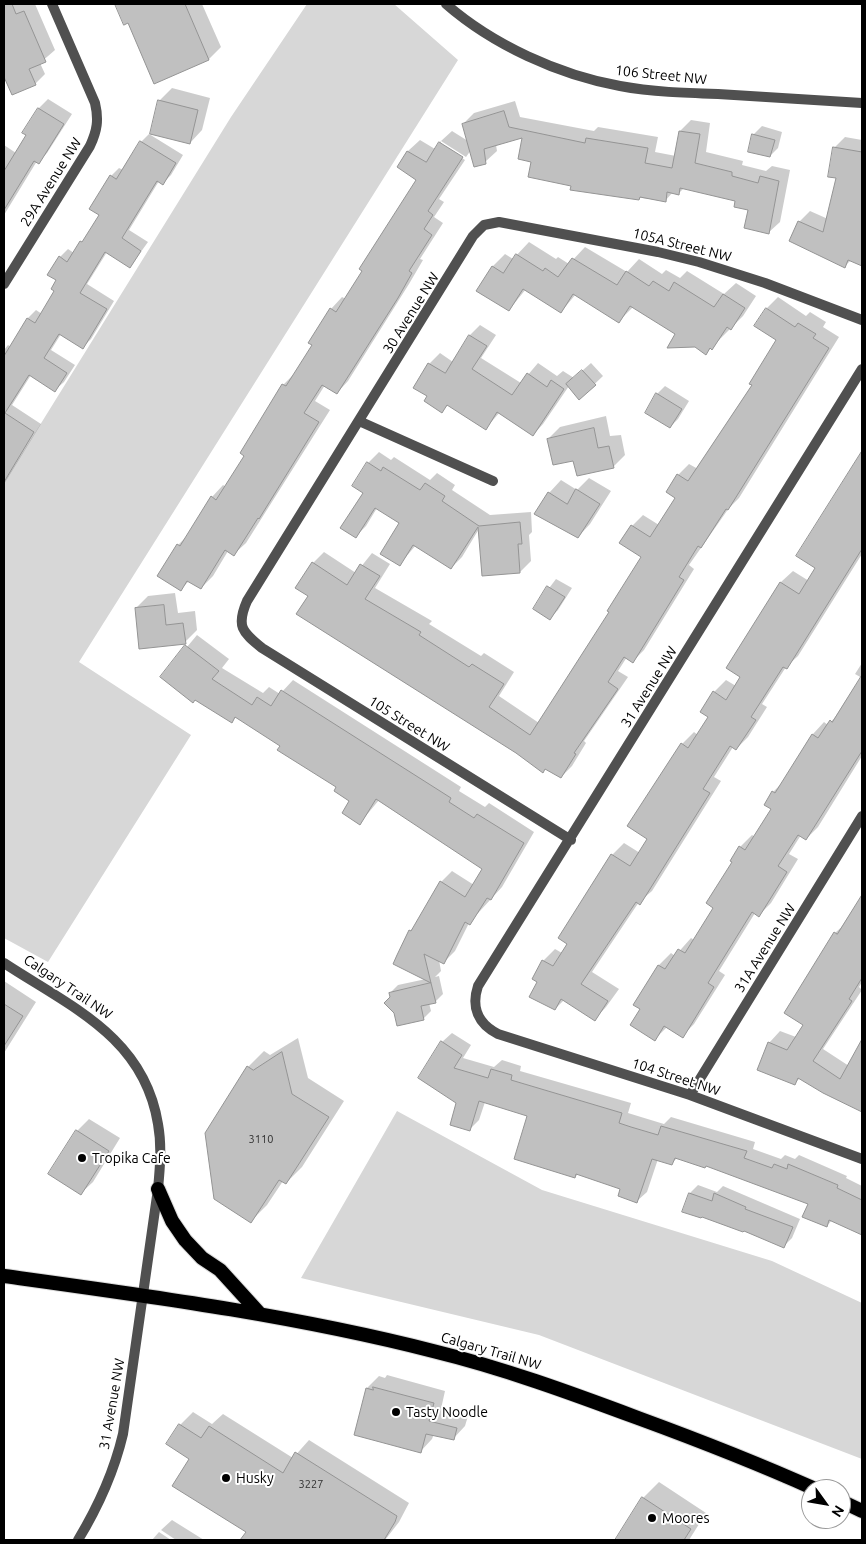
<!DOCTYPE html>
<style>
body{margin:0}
#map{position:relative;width:866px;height:1544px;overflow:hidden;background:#fff;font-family:Ubuntu,sans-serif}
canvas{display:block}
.frame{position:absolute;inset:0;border:5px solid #000;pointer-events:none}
.north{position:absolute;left:801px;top:1479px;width:50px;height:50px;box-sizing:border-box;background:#fff;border:1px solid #999;border-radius:50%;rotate:122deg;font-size:14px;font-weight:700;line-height:20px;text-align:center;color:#000}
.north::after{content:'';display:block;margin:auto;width:18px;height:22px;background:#000;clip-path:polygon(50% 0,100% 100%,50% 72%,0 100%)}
</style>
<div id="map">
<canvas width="866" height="1544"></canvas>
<div class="frame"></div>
<div class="north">N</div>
</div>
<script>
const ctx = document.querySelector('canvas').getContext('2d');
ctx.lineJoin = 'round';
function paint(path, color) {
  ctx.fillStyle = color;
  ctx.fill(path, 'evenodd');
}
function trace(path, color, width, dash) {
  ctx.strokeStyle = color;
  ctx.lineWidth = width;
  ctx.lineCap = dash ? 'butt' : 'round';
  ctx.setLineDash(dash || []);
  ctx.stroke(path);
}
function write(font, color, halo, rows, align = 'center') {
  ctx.font = font + ' Ubuntu,sans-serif';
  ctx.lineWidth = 4;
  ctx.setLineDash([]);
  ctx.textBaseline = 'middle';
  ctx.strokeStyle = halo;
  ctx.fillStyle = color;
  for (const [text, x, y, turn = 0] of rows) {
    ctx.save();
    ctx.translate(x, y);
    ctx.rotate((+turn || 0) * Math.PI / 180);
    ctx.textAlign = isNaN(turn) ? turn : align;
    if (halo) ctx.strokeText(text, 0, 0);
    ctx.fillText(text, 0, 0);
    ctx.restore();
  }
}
paint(new Path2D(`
 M307,4H394L458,60L79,662L191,735L48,962L4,938V483L231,117Z
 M397,1111L542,1190L772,1261L862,1303V1459L539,1335L301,1278Z`), '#d7d7d7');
paint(new Path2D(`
 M4,4H35L55,50L40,63L45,74L35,84L13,94L4,74Z
 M117,4H202L221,47L209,59L155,82L128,21L125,23Z
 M172,88L210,98L202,130L190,143L159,101Z
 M48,99L72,114L47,153L38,162L37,161L4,215V145L16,153L27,135L24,133L39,108Z
 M515,101L520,117L594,131L598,127L658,137L655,152L676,156L680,131L691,120L710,123L706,152L743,161L742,165L766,171L772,166L790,170L780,222L768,233L750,209L737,200L685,187L679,193L673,192L665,201L572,189V185L533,161L524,136L496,145L497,151L485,162L471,150L466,157L441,141L452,131L468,141L463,124L474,113Z
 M762,126L782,132L778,148L770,156L749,151L754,134Z
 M149,134L183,155L171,175L163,183L159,181L129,230L148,242L130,267L107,252L87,284L114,301L91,339L83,347L61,334L51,350L75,365L64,382L55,390L31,375L12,405L41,424L4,484V350L8,345L11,347L28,318L36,310L42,314L56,291L60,257L68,249L74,253L88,234L101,215L111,176L119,168L123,170L141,142Z
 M845,137L862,140V265L851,260L845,266L799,222L810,211L828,219L838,177L834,148Z
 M420,140L435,149L441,141V144L465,160L439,199L444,202L434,217L443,223L420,259L423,260L409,284L348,381L337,393L325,385L315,401L330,410L246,543L234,554L228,551L213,576L201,588L189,581L181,589L178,545L189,534L212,497L223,485L226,487L246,456L283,385L295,373L314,345L331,309L342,297L346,299L418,179L398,167L408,151Z
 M529,242L556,259L558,257L569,264L585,247L627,272L639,259L662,274L666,270L680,278L687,271L724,294L736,283L756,296L743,316L706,353L633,307L619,321L576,294L561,312L526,289L509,310L478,290L493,266L505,254L513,259Z
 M778,297L806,316L810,312L826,322L823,327L839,337L739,498L729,508L689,565L694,569L644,650L633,661L627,657L618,671L628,677L584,741L586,743L572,766L561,777L309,596L313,563L324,552L356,573L372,553L390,564L375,588L432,621L429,624L481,656L484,653L514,672L499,696L539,723L611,612L643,556L632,526L643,515L659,525L677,497L678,475L689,464L698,469L753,385L778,340L767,308Z
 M480,325L496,335L481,358L521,383L538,363L557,376L563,371L574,378L591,363L603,376L580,398L569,386L543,424L533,435L500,412L486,428L449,404L442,411L429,396V364L440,353L453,362L470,335Z
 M665,386L689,401L678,419L670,427L657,394Z
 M606,416L610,436L621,435L625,455L613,467L574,459L548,439L560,427Z
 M379,452L391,460L394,457L430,480L437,473L455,485L452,490L490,515L531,512L532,532L529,535L531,561L520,572L479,529L462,557L451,568L416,545L400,564L401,523L377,508L366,526L356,536L368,463Z
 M862,452V554L798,656L786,667L762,704L767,707L748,737L736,749L733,747L714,777L721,781L652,891L639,902L592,972L619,989L606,1007L595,1019L564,1000L555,1009L539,982L543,961L555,949L562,953L612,855L624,843L640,853L649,838L682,744L694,732L698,735L710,717L714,692L726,680L736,686L742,676L728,667L781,582L793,571L809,581L817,567L798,555Z
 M589,478L611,491L590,524L578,537L549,493L561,480L577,490Z
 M556,579L572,588L558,610L550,618L534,608Z
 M175,593L178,613L195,611L197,630L185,642L136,608L148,596Z
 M197,635L229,659L222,668L263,693L269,687L280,694L293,680L461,787L459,791L485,807L489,803L534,832L502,887L469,923L455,951L444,962L439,960L441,971L435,977L439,976L443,994L435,1002L429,1003L431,1011L423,1019L392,997L390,993L398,985L426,979L410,931L417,924L441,882L452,871L474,885L484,869L379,800L360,823L351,801L338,786L281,745L236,717L232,722L162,677Z
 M862,663V756L818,827L806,839L801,835L789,854L798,859L771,903L759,915L755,913L719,971L725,975L694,1024L682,1036L667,1027L655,1039L642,1008L635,1004L659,965L671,953L675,956L691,938L694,940L714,907L740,847L752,835L755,837L773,809V792L783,782L813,734L824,722L828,725L841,711L862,678L855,674Z
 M862,898V982L859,987L862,990L823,1049L849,1066L862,1043V1111L823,1092L800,1078L795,1083L769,1043L780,1031L796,1037L804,1024L835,933L847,922Z
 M4,981L36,1002L4,1053Z
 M452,1033L471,1045L463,1058L494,1067L502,1060L521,1066L520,1071L631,1103L628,1113L641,1117L664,1124L671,1117L755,1142L753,1149L781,1159L785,1155L795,1159L799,1155L847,1176L846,1178L862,1186V1234L832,1220L827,1226L809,1203L706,1165L678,1157L672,1163L658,1159L647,1192L637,1201L622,1188L578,1174L575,1177L529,1115L485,1102L479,1120L469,1130L458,1102L442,1042Z
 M298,1038L308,1078L344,1101L302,1167L286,1183L283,1181L267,1205L251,1221L248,1067L264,1051L270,1055Z
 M89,1119L120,1138L93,1182L80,1194L77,1131Z
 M698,1185L717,1192L723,1186L800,1219L792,1238L784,1246L744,1230L684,1211L690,1193Z
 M387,1375L445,1391L441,1409L468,1416L465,1426L453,1439L434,1434L432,1439L420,1452L367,1388L379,1376L385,1378Z
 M193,1412L212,1424L223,1414L293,1458L309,1440L409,1503L399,1522L385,1540H242L247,1531L191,1458L180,1425Z
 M659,1482L706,1513L689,1540H616L643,1498Z
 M172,1520L204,1540H176L161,1530Z
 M159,1532L171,1540H152Z`), '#0003');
const building = new Path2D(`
 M4,4H12L16,14L24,11L46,62L29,69L36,85L12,95L4,77Z
 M115,4H185L209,60L154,84L128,23L124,25Z
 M158,100L198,110L190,144L150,134Z
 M38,108L64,124L39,164L34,161L4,210V171L26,135L22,133Z
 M504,111L509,127L585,143L586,138L648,148L645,163L672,168L679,131L700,134L695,163L732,172V176L758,183L760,176L779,181L769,234L744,228L748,210L734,207L735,201L680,188L679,195L667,192L666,202L640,197L639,200L570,190L571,186L528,177L531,162L518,159L522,138L484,149L486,164L474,167L462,124Z
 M752,134L775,140L770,157L748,152Z
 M140,141L176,163L163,185L157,181L122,238L141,251L130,268L105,252L80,293L107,309L83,349L59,334L44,358L67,373L55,392L29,375L5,413L34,432L4,482V356L27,318L35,323L54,291L51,289L56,280L47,275L59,256L67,262L80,241L82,242L99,215L89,209L110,175L116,179Z
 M439,142L463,157L428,211L433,215L424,229L432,235L409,271L412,273L398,298L337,394L322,385L304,413L319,422L259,519L258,518L234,556L225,550L201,589L187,581L181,591L157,576L177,544L180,546L211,496L216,500L244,456L240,453L282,384L286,386L312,345L308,343L330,308L336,312L362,271L359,269L416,180L397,167L407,151L426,162Z
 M833,147L862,152V266L848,260L845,268L789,241L798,221L823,232L836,178L828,177Z
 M516,254L543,271L545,268L558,277L572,258L617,285L626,271L649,286L653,281L669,291L674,282L714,307L723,294L745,308L731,330L727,327L712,350L710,348L706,355L695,347L667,348L675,334L630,306L619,323L573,294L561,313L523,289L509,311L476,291L492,266L503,273Z
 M766,308L795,327L798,323L816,334L813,338L829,348L728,510L726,509L701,548L698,546L679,577L684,580L633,663L624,657L608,682L618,689L574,753L576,754L561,778L545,769L543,773L516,753L296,614L308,596L295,588L312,562L347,585L360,564L380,576L365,599L421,632L419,635L469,667L472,664L504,684L489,707L530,735L609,612L607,611L641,557L619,543L631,525L650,537L675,498L666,492L677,474L688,481L752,385L749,384L776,340L754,326Z
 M469,335L487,346L472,369L512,395L527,373L547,387L551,380L564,389L533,436L497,412L486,430L447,405L442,413L424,401L427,396L413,388L428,363L445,373Z
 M582,370L596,385L579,400L566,384Z
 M656,393L682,409L670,428L645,413Z
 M594,428L598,448L609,446L614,468L577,476L573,461L553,465L547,439Z
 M862,451V549L787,669L783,667L751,717L756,720L736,750L730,746L703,789L710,793L640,905L636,902L581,984L608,1001L595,1021L561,999L555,1010L529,997L537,982L532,979L542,960L553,966L567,944L558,938L611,854L630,866L647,839L627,826L681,743L688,748L708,717L700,712L713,691L726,700L740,677L726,668L780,582L799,594L815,568L796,556Z
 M367,462L381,471L383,467L420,490L425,483L445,496L442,501L479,526L520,522L522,544H518L520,573L482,576L478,527L451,569L413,545L400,566L380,554L399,523L375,508L356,538L340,528L363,493L352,486Z
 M576,489L600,504L578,538L534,514L548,492L567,504Z
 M547,586L565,597L550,620L533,609Z
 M164,605L166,625L183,623L186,644L139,649L135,608Z
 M185,645L219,671L212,679L252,705L257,697L271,706L281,690L451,798L449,802L474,818L477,814L524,843L491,900L487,898L470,925L465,922L444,964L424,954L431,983L393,964L397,955L409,930L411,931L440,881L465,897L482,869L376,799L360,825L342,813L349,801L334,791L336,787L277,750L280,746L235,717L232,723L195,700L193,703L160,677Z
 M862,675V751L806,840L798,835L778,866L787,872L759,917L752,912L708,983L714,987L683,1038L664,1026L655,1041L630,1025L640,1009L633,1005L658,965L665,969L678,949L685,953L713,908L706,903L732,862L730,861L739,846L745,850L771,809L764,805L772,791L775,793L812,734L818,738L830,720L832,722Z
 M862,895V978L849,999L852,1001L813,1061L840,1079L862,1039V1112L823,1093L798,1078L795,1085L757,1070L768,1042L787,1050L803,1025L784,1013L834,932L837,934Z
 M431,983L436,1003L421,1006L424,1020L397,1026L394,1013L384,1003L390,997L389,993Z
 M4,1004L23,1016L4,1046Z
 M441,1041L462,1055L454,1068L488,1078L491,1069L512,1075L511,1080L622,1113L619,1123L631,1127L658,1135L661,1126L747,1151L744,1158L772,1168L774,1164L787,1169L788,1164L838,1185L837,1188L862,1200V1235L829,1220L827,1227L802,1217L808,1204L706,1166L705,1168L675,1158L672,1165L652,1159L637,1203L618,1196L620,1189L576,1174L575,1178L514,1159L527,1116L479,1101L470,1131L450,1125L456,1103L418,1078Z
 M282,1052L292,1094L329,1117L286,1184L279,1180L251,1223L214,1199L205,1133L247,1066L253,1070Z
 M76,1130L109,1151L81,1195L48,1174Z
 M689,1193L712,1201L714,1193L746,1207L745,1209L793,1227L784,1248L744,1231L743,1232L702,1217L701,1218L682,1212Z
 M373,1387L434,1403L429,1421L457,1428L454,1440L426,1434L421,1453L354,1435L366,1388L373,1390Z
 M179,1424L201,1438L209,1426L283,1473L295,1452L397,1516L395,1522L384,1540H240L246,1532L172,1486L189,1459L166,1444Z
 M642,1497L691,1529L684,1540H615Z`);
paint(building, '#c0c0c0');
trace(building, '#949494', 1);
const trunk = new Path2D(`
 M158,1189L172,1221L185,1240L202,1258L220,1270L260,1314
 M4,1276C148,1296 292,1315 433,1351C503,1368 571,1393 638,1418C698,1440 757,1463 815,1489
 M841,1501L862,1511`);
trace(trunk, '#dbdbdb', 16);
trace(new Path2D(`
 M4,284L90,146C97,131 99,120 95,103L52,4
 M862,369L478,986C471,1007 478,1024 498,1034L690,1095L862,1159
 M359,421L493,481
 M571,840L262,648C242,632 236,626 247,601L473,236L484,225L499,222L658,252L699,262L765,283L862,320
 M4,963C71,1007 144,1037 158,1124C162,1146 160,1168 158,1189L123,1434C114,1472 98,1507 78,1540
 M690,1095L862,816`), '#505050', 10);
trace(new Path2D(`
 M446,4C493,45 559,75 620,86C652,92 685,93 718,94C766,97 814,100 862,103`), '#505050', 10);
trace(trunk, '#000', 14);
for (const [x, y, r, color] of [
 [82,1158,5,"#000"],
 [396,1412,5,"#000"],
 [226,1478,5,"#000"],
 [652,1518,5,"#000"]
]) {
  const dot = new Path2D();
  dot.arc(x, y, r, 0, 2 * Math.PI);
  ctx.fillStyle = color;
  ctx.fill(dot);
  trace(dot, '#fff', 2);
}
write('11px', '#303030', null, [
 ["3110",261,1139],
 ["3227",311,1484]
]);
write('14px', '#000', '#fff', [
 ["106 Street NW",661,75,6],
 ["29A Avenue NW",51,182,-58],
 ["105A Street NW",682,245,14],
 ["30 Avenue NW",411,313,-58],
 ["31 Avenue NW",649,687,-58],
 ["105 Street NW",409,724,32],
 ["31A Avenue NW",765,948,-58],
 ["Calgary Trail NW",68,987,34],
 ["104 Street NW",676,1077,18],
 ["Calgary Trail NW",491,1351,16],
 ["31 Avenue NW",112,1404,-80]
]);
write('14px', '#000', '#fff', [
 ["Tropika Cafe",92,1158],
 ["Tasty Noodle",406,1412],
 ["Husky",236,1478],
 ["Moores",662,1518]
], 'left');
</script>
